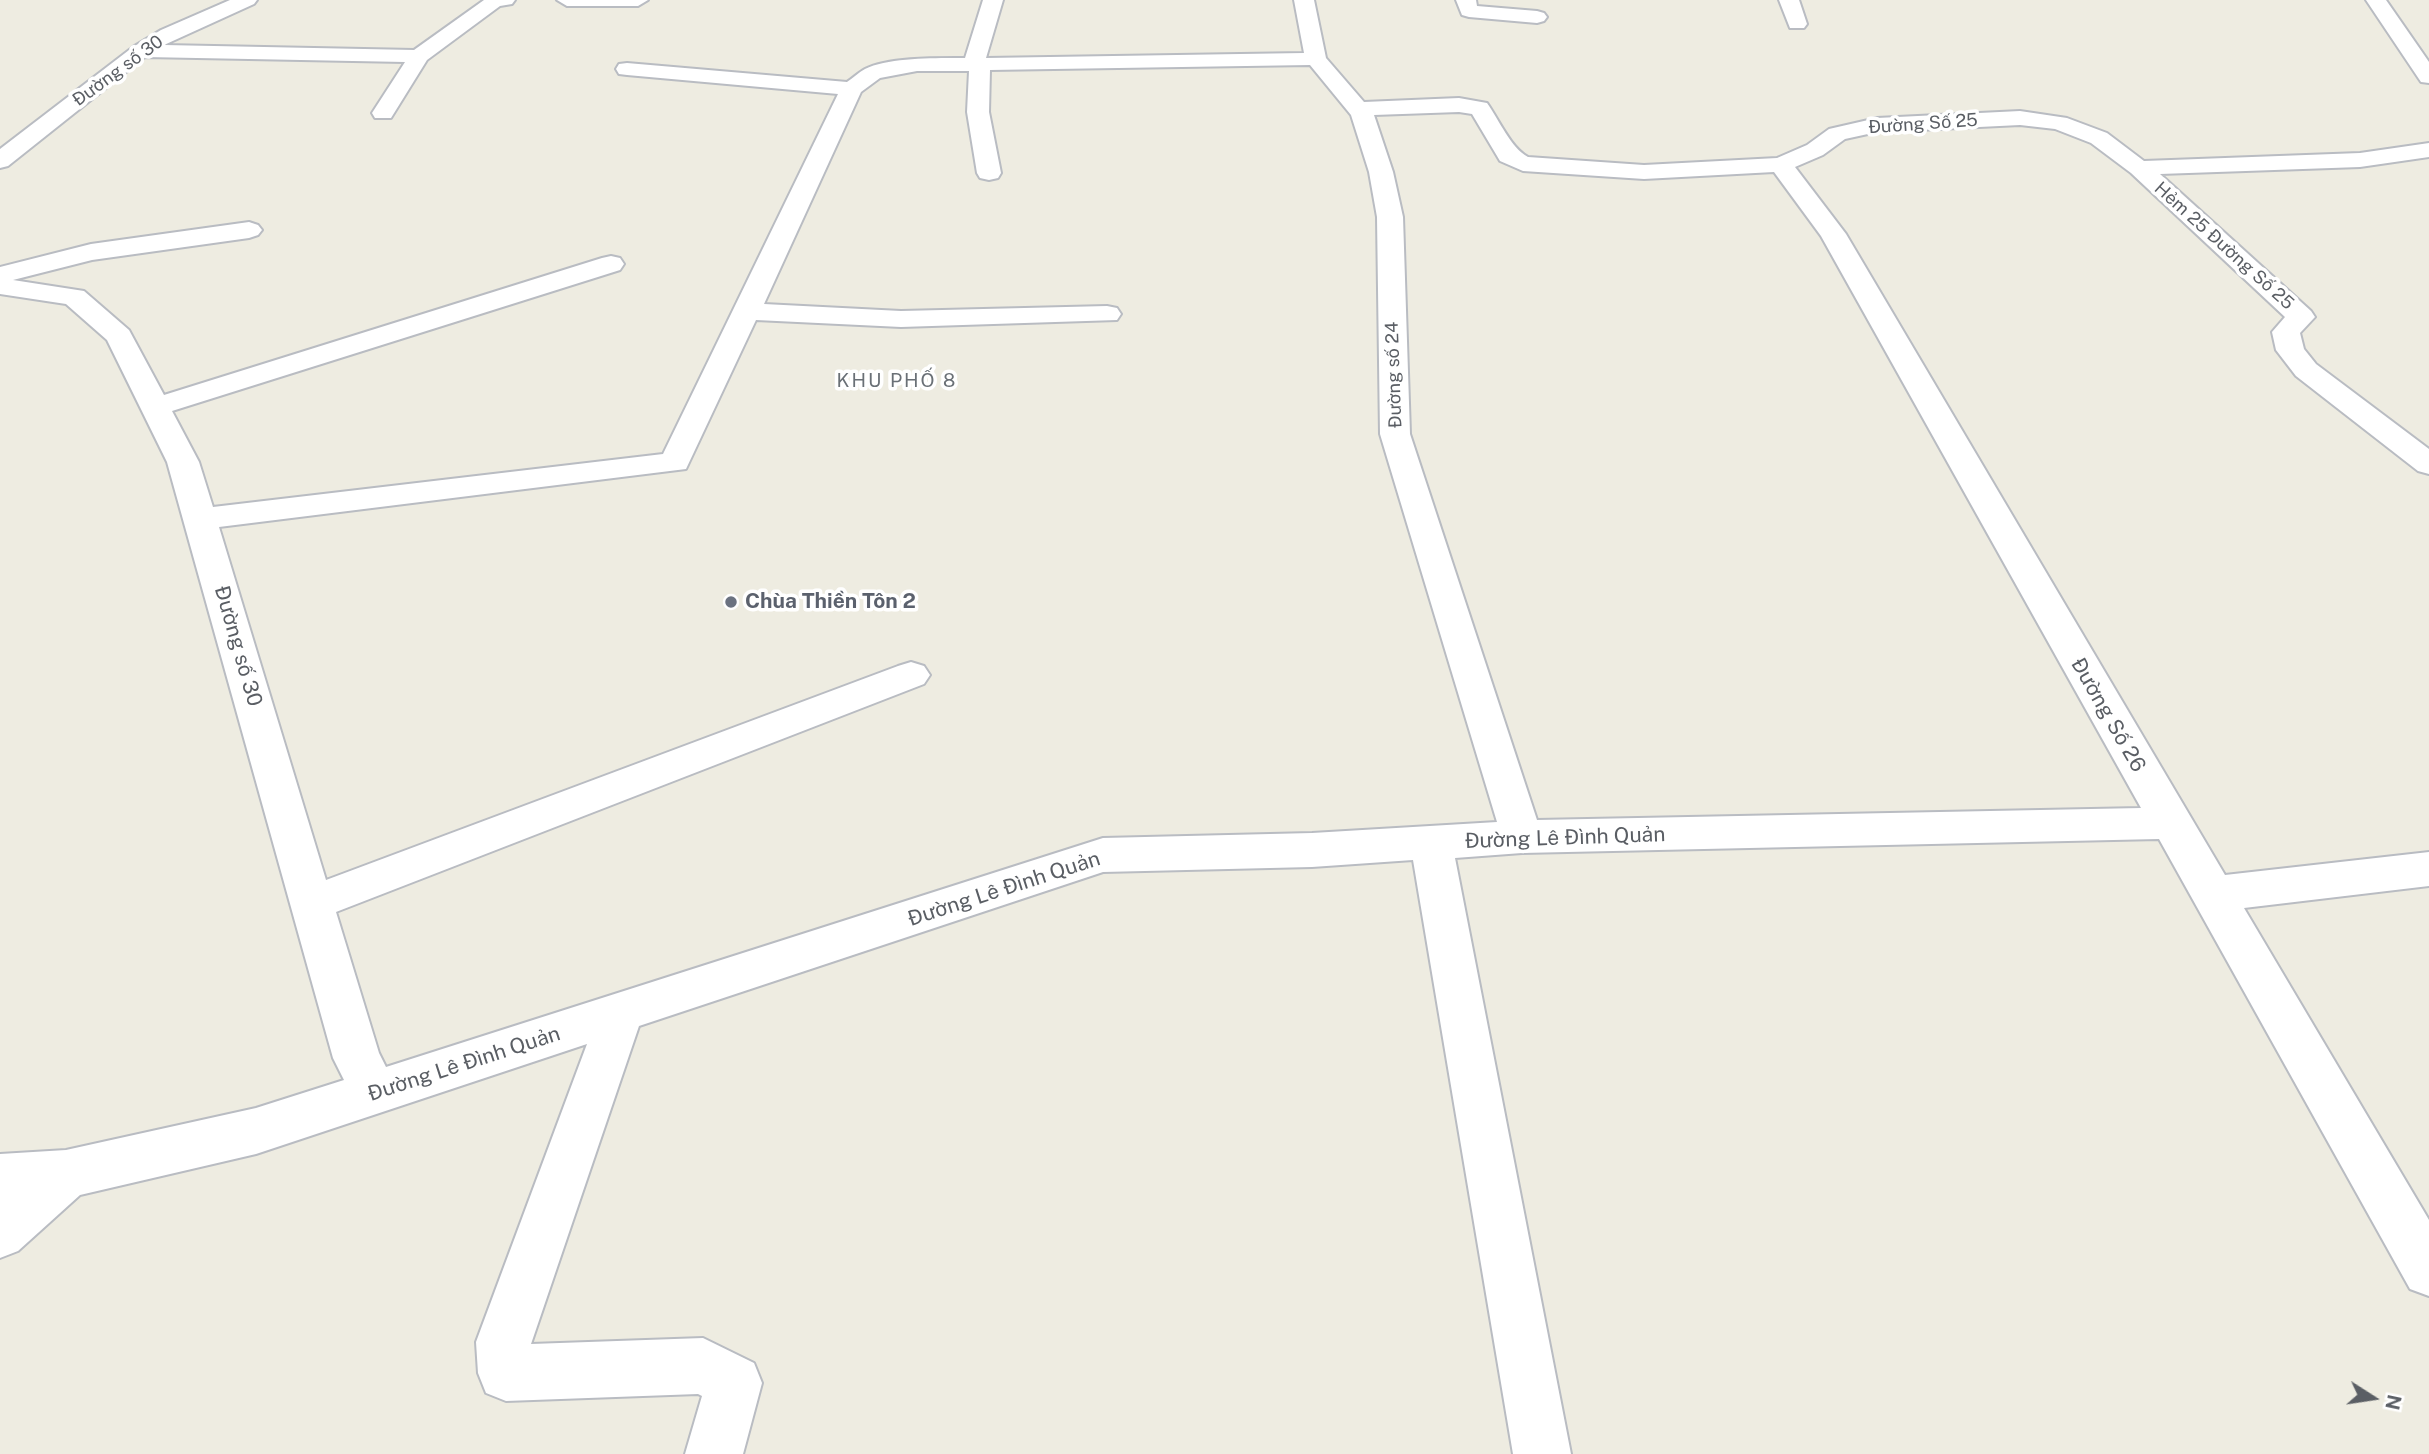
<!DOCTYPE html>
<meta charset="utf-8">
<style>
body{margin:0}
#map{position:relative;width:2429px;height:1454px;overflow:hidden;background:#eeece1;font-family:"Public Sans",sans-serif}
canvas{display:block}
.north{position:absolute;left:2338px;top:1363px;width:70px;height:70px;-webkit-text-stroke:5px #fff;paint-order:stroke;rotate:102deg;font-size:19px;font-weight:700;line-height:28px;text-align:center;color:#5a5e64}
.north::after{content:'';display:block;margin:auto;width:24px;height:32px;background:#5a5e64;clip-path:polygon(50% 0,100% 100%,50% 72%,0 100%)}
</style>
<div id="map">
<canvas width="2429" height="1454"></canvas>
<div class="north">N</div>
</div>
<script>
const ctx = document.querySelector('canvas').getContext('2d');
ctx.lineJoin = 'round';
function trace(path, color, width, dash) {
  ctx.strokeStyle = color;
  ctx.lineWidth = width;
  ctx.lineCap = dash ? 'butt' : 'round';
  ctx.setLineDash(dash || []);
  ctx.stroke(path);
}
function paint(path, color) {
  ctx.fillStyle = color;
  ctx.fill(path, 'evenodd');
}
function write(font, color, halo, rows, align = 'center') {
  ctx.font = font + ' "Public Sans",sans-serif';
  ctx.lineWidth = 7;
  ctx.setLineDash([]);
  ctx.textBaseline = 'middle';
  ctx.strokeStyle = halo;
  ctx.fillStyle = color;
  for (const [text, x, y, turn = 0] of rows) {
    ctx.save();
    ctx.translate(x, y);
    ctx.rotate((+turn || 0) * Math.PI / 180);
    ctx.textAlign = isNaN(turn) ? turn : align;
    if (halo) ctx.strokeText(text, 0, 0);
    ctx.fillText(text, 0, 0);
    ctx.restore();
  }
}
const minor = new Path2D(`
 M230,0H257L254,4L164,45L414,50L484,0H515L512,4L500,6L427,60L391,118H375L372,113L405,62L145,57L8,166L0,168V149L133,47L161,30Z
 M557,0H648L638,6H567Z
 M983,0H1003L986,58L1304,53L1294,0H1314L1326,58L1364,102L1459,98L1487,103C1499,120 1511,148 1528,157L1644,165L1777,158L1807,145L1829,129L1877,118L2020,111L2067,118L2107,133L2144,161L2360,153L2429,143V157L2360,167L2160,174L2311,311L2315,317L2300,333L2304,349L2316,364L2429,449V474L2418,471L2296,376L2276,350L2272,332L2285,317L2131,173L2091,143L2055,129L2020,125L1877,132L1845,139L1823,155L1795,167L1846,234L2225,875L2429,852V886L2244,908L2429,1220V1296L2410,1289L2159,839L1522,853L1455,858L1571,1454H1513L1413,860L1312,867L1103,872L639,1026L531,1344L703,1338L754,1363L762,1383L743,1454H685L702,1396L698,1394L506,1401L486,1393L478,1373L476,1342L587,1044L256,1154L80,1195L18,1251L0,1258V1154L66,1150L256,1108L344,1080L333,1058L167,462L107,340L66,304L0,294V267L91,244L249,222L258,225L262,230L258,235L249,238L92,260L13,280L84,291L129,330L164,395L602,258L611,256L620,258L624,264L620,270L172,411L199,462L213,507L663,454L838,94L627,75L619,74L616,69L619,64L627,63L847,82C853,78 859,72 865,69C889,57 938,58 965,58ZM1310,65L1351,115L1369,172L1377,217L1380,434L1497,822L1312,833L1103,838L386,1067L379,1053L336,912L924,684L930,675L924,666L911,662L898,666L326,880L219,527L686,469L756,320L901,327L1117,320L1121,314L1117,308L1107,306L901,311L764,304L861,92L880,78L917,71H969L967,112L977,173L980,178L989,180L998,178L1001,173L989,112L990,70ZM1459,112L1472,114L1500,161L1523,171L1644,179L1774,172L1821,236L2141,808L1537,820L1410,434L1403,217L1393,172L1374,115Z
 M1456,0H1476L1477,6L1537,11L1544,13L1547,17L1544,21L1537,23L1469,17L1462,15Z
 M1779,0H1799L1807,24L1804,28H1790Z
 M2366,0H2386L2429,62V83L2421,82Z`);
trace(minor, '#b9bcc2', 4);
paint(minor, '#fff');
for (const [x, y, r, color] of [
 [731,602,7,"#6b7280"]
]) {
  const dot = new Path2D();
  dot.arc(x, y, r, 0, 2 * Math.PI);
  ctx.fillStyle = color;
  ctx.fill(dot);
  trace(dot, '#fff', 2.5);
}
write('18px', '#5a5e64', '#fff', [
 ["Đường số 30",118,71,-36],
 ["Đường Số 25",1923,124,-4],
 ["Hẻm 25 Đường Số 25",2224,246,42],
 ["Đường số 24",1394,375,-92]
]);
ctx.letterSpacing = '2px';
write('19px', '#6a7076', '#fff', [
 ["KHU PHỐ 8",897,381]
]);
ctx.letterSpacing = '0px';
write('bold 21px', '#5b616d', '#fff', [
 ["Chùa Thiền Tôn 2",745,602]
], 'left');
write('21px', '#5a5e64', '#fff', [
 ["Đường số 30",238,646,74],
 ["Đường Số 26",2108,715,60],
 ["Đường Lê Đình Quản",1565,838,-2],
 ["Đường Lê Đình Quản",1004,889,-18],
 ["Đường Lê Đình Quản",464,1064,-18]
]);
</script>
